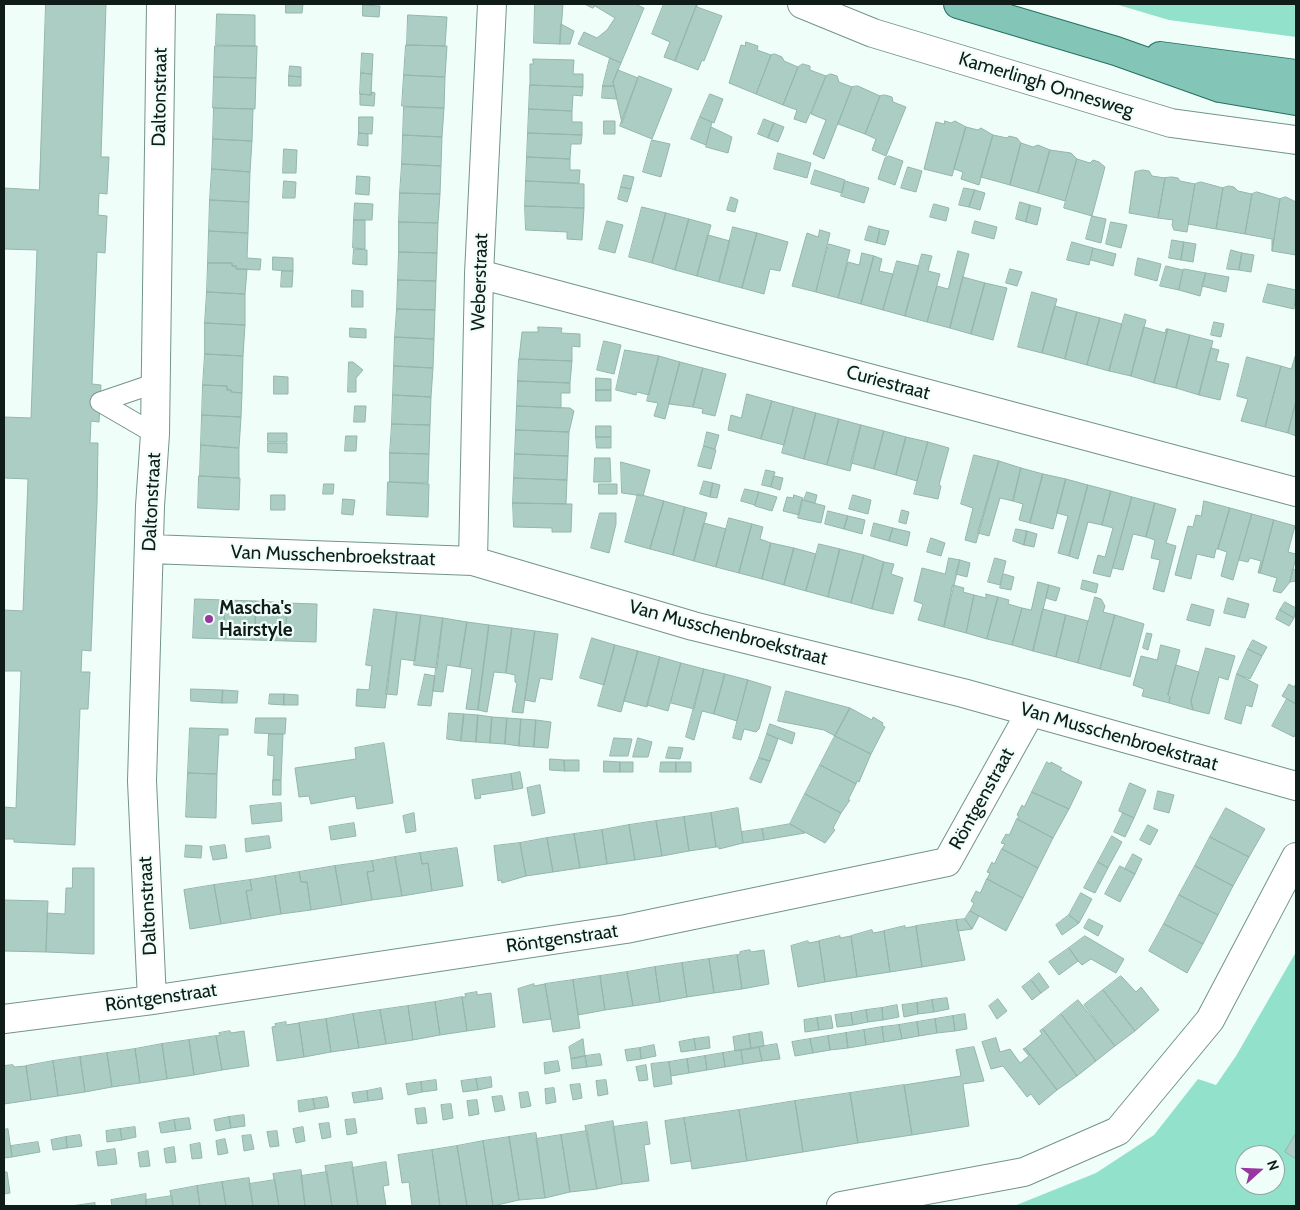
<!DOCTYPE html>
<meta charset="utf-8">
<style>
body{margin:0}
#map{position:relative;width:1300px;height:1210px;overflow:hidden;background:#f0fef9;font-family:Cabin,sans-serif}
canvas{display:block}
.frame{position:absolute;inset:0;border:5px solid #0f1c18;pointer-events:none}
.north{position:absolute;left:1235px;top:1145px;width:50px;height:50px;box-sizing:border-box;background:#f0fef9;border:1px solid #96a49f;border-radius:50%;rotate:70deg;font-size:14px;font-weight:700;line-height:20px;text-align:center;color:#0f1c18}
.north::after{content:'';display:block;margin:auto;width:18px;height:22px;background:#97379f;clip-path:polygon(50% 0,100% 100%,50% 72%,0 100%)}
</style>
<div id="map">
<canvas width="1300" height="1210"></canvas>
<div class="frame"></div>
<div class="north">N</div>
</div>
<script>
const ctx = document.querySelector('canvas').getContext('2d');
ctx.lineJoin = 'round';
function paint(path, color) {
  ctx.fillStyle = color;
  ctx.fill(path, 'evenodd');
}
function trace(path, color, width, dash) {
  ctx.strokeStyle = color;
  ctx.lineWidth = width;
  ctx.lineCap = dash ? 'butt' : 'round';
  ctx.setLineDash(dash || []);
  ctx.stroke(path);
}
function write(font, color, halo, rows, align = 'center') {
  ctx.font = font + ' Cabin,sans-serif';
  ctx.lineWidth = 4.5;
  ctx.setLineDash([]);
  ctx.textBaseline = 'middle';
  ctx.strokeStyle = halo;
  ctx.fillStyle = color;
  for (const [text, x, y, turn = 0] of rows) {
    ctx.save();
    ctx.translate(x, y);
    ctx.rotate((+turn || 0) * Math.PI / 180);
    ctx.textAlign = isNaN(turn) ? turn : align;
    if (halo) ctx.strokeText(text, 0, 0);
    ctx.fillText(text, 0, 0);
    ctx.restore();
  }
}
paint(new Path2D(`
 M1115,4H1296V37L1169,20Z
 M1296,952V1206H1014L1096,1173L1154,1135L1198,1079L1216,1085L1236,1056ZM1245,1155H1275V1185H1245Z`), '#92e1cb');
const building = new Path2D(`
 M46,4H106L101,157H109L107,194L99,193L98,215L107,216L105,253L97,252L92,384L101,385L99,422L91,421L90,443H98L97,503L91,651L82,650L81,672H90L88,709H80L75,845L14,842V839H4V807L16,808L21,671H4V610L23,611L28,479L4,478V417L31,418L37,250L4,249V188L39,190Z
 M286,4H303L302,13H286Z
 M535,4H563L560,44L534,43Z
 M585,4H596L593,8Z
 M596,4H635L644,8L621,63L578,44L584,32L597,38L607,30L615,18L595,6Z
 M664,4H697L675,61L664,57L670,42L652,34Z
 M697,4V7L722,16L704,61L702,60L698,70L675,61Z
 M363,5L380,6L379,17L363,16Z
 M217,14L255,15V46L216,45Z
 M408,15L447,17L445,46L407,45Z
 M561,24L574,31L570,44H560Z
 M746,42L758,46L757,50L771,55L756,94L729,83L741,45L745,46Z
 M406,45L447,46L445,77L404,75Z
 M215,46H257L256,78L214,77Z
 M362,53L373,54L372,74L361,73Z
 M775,54L782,57L784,61L798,67L783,105L756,94L771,55Z
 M610,58L621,63L613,82L614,86H603Z
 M533,59L574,60L573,74H583V87L530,85V64H533Z
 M803,64L810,66V70L826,76L806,123L794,119L797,110L783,105L798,67Z
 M290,66L301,67V77L289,76Z
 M618,70L638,78L622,123L613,82Z
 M361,73L372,74L371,95L360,94Z
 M831,74L837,76L839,82L852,87L824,159L813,154L826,120L811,114L826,76Z
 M404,75L445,77L444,108L402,106Z
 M289,76L301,77V86H289Z
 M639,76L672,89L652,139L620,126Z
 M214,77L256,78L255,109L213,108Z
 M530,85L583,87L582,96L573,95L572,111L529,109Z
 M603,86H614L617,99L602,98Z
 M858,86L880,96L865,134L838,124L852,87Z
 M372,92L375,93L374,106L360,105V94L371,95Z
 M710,94L723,99L714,123L700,117Z
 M885,95L892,97L893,102L906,107L886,156L872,150L876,139L865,134L880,96Z
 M404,107L444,108L442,137L403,135Z
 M214,108L253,109L252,141L213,139Z
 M529,109L572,111V122H582V135L528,133Z
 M359,117H373L372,134L359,133Z
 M700,117L712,122L706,145L691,139Z
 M764,119L774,123L768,138L758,134Z
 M604,121H615V134H604Z
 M945,121L951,123L955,121L966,127L952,176L924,169L936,122L944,124Z
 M774,123L784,127L778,142L768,138Z
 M711,127L732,137L728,153L706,147Z
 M966,127L978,130L981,128L993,135L979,185L961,179L963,172L954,169Z
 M359,133L368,134V146L358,145Z
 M528,133L582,135L581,144H571L570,159L527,157Z
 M403,135L442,137L441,166L402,164Z
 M993,135L1007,138L1009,136L1017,138L1021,143L1010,185L981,177Z
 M213,139L252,141L250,172L212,169Z
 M652,140L670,144L661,177L643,172Z
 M1021,143L1033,147L1038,145L1050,150L1038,193L1010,185Z
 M284,149L297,150L296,173H283Z
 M1050,150L1071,153L1077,159L1065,201L1038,193Z
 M778,153L811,163L807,178L774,169Z
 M889,156L903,161L895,185L878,179L885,158Z
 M527,157L570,159V170H580L579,183L526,181Z
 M1077,159L1090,163L1093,160L1099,162L1105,167L1092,216L1064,208Z
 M402,164L441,166L440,194L400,193Z
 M908,167L922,171L916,192L901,188Z
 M212,169L250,172L249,202L210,200Z
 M815,170L845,180L842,193L811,184Z
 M1143,170L1149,171L1152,176L1165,178L1158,218L1129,213L1135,172Z
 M624,175L634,177L631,189L621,187Z
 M357,176L370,177L369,195L356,194Z
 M1172,177L1178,178L1180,181L1195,184L1187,232L1174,230L1172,225L1173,220L1158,218L1165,178Z
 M284,181L296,182L295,198H283Z
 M526,181L584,184V208L525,206Z
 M845,181L869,188L864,203L841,196Z
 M1201,182L1223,188L1216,229L1188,224L1195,184Z
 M1229,186L1234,187L1238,191L1252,194L1245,234L1216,229L1223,188Z
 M621,187L631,189L627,202L618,199Z
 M964,188L975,190L969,207L959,205Z
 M975,190L985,193L980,210L969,207Z
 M1257,192L1280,199L1272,251V239L1245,234L1252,194Z
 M400,193L440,194L438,223L399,222Z
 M731,197L738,200L735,212L727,210Z
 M1286,197L1296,202V255L1272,251L1280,199Z
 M210,200L249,202L248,233L209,231Z
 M1020,202L1030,205L1026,222L1016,219Z
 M355,203L373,204L372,220H354Z
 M934,204L949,208L946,221L930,217Z
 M1030,205L1041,208L1037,225L1026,222Z
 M525,206L584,208L582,240L567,239V232L526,230Z
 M642,207L666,213L652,263L629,257Z
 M666,213L689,219L675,270L652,263Z
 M1092,216L1106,219L1101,243L1086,239Z
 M689,219L711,225L697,276L675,270Z
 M354,220H365V249L353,248Z
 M607,221L623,225L615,253L599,249Z
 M975,221L997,227L994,239L972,233Z
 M399,222L438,223L437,253L399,252Z
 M1111,222L1127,225L1121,248L1106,244Z
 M869,226L880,229L877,243L865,240Z
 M733,227L757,233L742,288L719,282Z
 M880,229L889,231L885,245L877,243Z
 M820,230L830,233L816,292L792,286L807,233L818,237Z
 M209,231L248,233L247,258L261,259L260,270L236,269V266H232V263H208Z
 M757,233L788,242L780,271L770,269L764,294L742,288Z
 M708,235L730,241L719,282L697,276Z
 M1172,240L1184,242L1181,260L1169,258Z
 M1072,242L1093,248L1089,265L1067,260Z
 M1184,242L1196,244L1193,262L1181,260Z
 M829,244L850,250L838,298L816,292Z
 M1093,248L1116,254L1113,266L1091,260Z
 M354,249L367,250V265L353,264Z
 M1231,250L1242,253L1239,270L1227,269Z
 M958,251L969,254L950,328L927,322L937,286L948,289Z
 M399,252L437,253L436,281L398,280Z
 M862,253L874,256L861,304L838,298L848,262L859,265Z
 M1242,253L1254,255L1251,272L1239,270Z
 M922,254L932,256L928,271L940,274L927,322L905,316Z
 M874,256L882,259L879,271L893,274L883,310L861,304Z
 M273,257L293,258V271L273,270Z
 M1138,258L1161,264L1157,281L1135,275Z
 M897,261L919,266L905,316L883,310Z
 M208,263H232V266H236V269H247L245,294L207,292Z
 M1166,266L1183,270L1179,290L1160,286Z
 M1010,269L1022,272L1017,286L1006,283Z
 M1184,269L1206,273L1200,296L1179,290Z
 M282,271H293L292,287H281Z
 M1206,273L1229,277L1226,292L1202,286Z
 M963,277L985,283L971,334L950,328Z
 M398,280L436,281L435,310L397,309Z
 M985,283L1007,288L993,340L971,334Z
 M1268,284L1296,290L1294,309L1263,302Z
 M352,290L363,291V307H352Z
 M207,292L245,294V325L205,323Z
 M1032,292L1057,299L1042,353L1018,347Z
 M1055,306L1077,312L1065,359L1042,353Z
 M397,309L435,310L434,339L395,337Z
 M1077,312L1100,318L1087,365L1065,359Z
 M1125,314L1146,320L1131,376L1109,371Z
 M1100,318L1122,324L1109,371L1087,365Z
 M1214,322L1224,324L1221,337L1211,335Z
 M205,323L245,325L243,356L205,354Z
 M538,327L562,328L561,333L580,334V347L572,346V361L519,359L522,332H538Z
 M1144,327L1165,333L1166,329H1168L1154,383L1131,376Z
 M350,328L366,329V338L350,337Z
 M1168,329L1190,335L1176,388L1154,383Z
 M1190,335L1213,341L1199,395L1176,388Z
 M395,337L434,339L433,368L394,366Z
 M604,341L621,345L614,374L597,370Z
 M1211,348L1219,350L1216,361L1229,364L1220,400L1199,395Z
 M625,350L659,356L649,395L637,392L636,395L616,390Z
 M205,354L243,356L242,393L231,392V390H227V386L203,385Z
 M659,356L680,362L665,419L654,416L658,403L647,401Z
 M1247,357L1281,366L1265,427L1241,421L1248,399L1237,396Z
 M1295,357L1296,401L1288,433L1265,427L1281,366L1291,369Z
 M519,359L572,361L570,383L518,381Z
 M349,362H353L363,370L356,378V392H348Z
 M680,362L703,368L693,407L669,404Z
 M394,366L433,368L431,397L393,395Z
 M703,368L726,374L715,416L702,413L703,409L693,407Z
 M274,376L288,377V394H274Z
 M596,378L611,379V390H596Z
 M518,381L570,383V393H561V408L517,406Z
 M203,385L227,386V390H231V392L242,393L241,417L202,415Z
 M596,390H611V401H596Z
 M747,394L772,401L761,439L728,430L731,415L741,418Z
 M393,395L431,397L430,425L392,424Z
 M772,401L794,407L784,445L761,439Z
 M1296,401V436L1288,433Z
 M355,406H366L365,422H354Z
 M517,406L570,408L574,411L569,432L516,430Z
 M794,407L816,413L804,459L782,453Z
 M816,413L839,419L827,465L804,459Z
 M202,415L241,417L239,448L201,445Z
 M839,419L861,425L850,471L827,465Z
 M392,424L430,425L429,454L390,453Z
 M861,425L884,431L874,469L851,463Z
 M596,426H611V437H596Z
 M516,430L569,432L568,456L515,454Z
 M884,431L906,437L896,475L874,469Z
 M707,432L719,435L715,449L704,446Z
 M268,433H287V442H268Z
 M346,436H357L356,451H345Z
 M596,437H611V448H597Z
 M906,437L928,442L917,481L896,475Z
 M928,442L949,448L939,485L941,486L938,499L914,494Z
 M268,443H287V453L268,452Z
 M201,445L239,448V478L200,476Z
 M704,446L716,450L711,469L698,466Z
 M390,453L429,454L428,483L390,482Z
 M515,454L568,456L567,480L514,478Z
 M974,455L999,461L976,543L965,540L973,508L961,504Z
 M595,458H610L611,482H594Z
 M999,461L1021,468L1013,501L1000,498L989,536L978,533Z
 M621,462L650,470L643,496L622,493Z
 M1021,468L1043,474L1030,523L1019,520L1023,504L1013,501Z
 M766,470L775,472L771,487L762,485Z
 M1043,474L1066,479L1053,529L1030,523Z
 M199,476L240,478L239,510L198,508Z
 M774,476L783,478L780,490L771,487Z
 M514,478L567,480L566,504L513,503Z
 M1066,479L1088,485L1069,556L1058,553L1068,516L1057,513Z
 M704,481L713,483L710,497L700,494Z
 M388,482L429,484L428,517L387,515Z
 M713,483L720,485L717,498L710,497Z
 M324,484H334L333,494H323Z
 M599,484H617V494H599Z
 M1088,485L1111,491L1102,525L1088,522L1078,559L1069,556Z
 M745,489L759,492L755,505L741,501Z
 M1111,491L1132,497L1110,577L1093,573L1098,555L1105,557L1113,528L1102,525Z
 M759,492L777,497L772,511L755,506Z
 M807,492L817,495L815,503L804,500Z
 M638,494L664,501L650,549L625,542Z
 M271,495H285V510H271Z
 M794,495L803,498L799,515L783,511L787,497L793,498Z
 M853,495L871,500L868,514L849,509Z
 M1132,497L1155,503L1146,537L1133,534L1123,570L1113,568Z
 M343,499L355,500L353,515L342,514Z
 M802,500L825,506L821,523L798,518Z
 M664,501L685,507L673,555L650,549Z
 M1204,501L1230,508L1218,549H1216L1214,558L1197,554L1191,579L1175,575L1188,526L1193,527L1196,515L1201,516Z
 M513,503L572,504L571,532H552V528L514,527Z
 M1155,503L1176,509L1166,543L1176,546L1164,592L1153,589L1160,560L1151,558L1155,540L1146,537Z
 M685,507L707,513L694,561L673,555Z
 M1230,508L1252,514L1233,580L1221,576L1227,552L1218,549Z
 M902,510L909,512L906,524L899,522Z
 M828,511L848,516L844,529L825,524Z
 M600,513H616V524L609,553L591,548Z
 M1252,514L1274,520L1260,573H1258L1261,561L1250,558L1248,562L1239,560Z
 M848,516L865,520L862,534L844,529Z
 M729,518L752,524L739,573L716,567Z
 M1274,520L1295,526L1288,552L1296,554V557L1290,582L1281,593L1273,591L1277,578L1260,573Z
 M704,523L726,529L716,567L694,561Z
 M874,523L893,528L889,541L871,536Z
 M752,524L763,527L760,539L771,543L762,579L739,573Z
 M893,528L910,532L907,546L889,541Z
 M1016,529L1027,531L1024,545L1013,541Z
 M1027,531L1037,534L1034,547L1024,545Z
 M931,538L945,543L941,556L927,552Z
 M771,543L794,548L784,585L762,579Z
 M819,544L840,549L828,597L806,591Z
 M794,548L816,554L806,591L784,585Z
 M840,549L864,555L851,603L828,597Z
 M864,555L884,562L872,609L851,603Z
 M949,558L960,560L944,627L918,620L923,604L914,601L922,568L945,574Z
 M995,558L1006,561L1000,585L988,582Z
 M960,560L970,563L967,577L956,574Z
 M884,562L894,564L891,574L903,578L893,614L872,609Z
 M1293,569L1296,570V581L1290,582Z
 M1004,574L1014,577L1011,590L1000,588Z
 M1083,580L1098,584L1096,593L1081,589Z
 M1038,582L1049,585L1033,651L1012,645L1022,608L1031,610Z
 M953,585L964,588L963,592L974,595L966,633L944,627Z
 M1049,585L1060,588L1056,601L1046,598Z
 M986,594L998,597L987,639L966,633L974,595L986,598Z
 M998,597L1009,600L1008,604L1022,608L1012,645L987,639Z
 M1095,597L1101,599L1105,606L1103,612L1115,615L1100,669L1078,663Z
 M1228,598L1249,604L1245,618L1224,613Z
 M195,599L225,600L224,639L193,638Z
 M225,600L256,601L255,640L224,639Z
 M256,601L287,603L286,641L255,640Z
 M1285,602L1296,608L1294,618L1280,610Z
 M287,603L317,604L316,642L286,641Z
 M1192,604L1214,610L1210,626L1187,620Z
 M374,609L397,612L385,708L356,706L357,689L369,690L372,666L366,665Z
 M1043,609L1066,615L1056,657L1033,651Z
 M1280,610L1294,618L1289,626L1276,619Z
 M397,612L421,615L415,661L401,659L397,695L386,694Z
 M421,615L443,618L437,668L414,665Z
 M1066,615L1088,621L1078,663L1056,657Z
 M1115,615L1144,624L1130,677L1100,669Z
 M443,618L467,622L460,667L447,665L443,692L433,691Z
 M467,622L489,625L478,710L466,709L472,669L460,667Z
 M489,625L512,628L506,673L494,672L487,712L478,710Z
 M512,628L535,631L523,713L512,712L517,683L515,682V675L506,673Z
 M535,631L558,634L552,680L540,678L535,702L525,700Z
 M1147,633L1152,634L1148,650L1143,648Z
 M592,638L615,645L604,685L580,678Z
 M1253,640L1267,647L1262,656L1248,649Z
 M615,645L638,651L621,712L598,706Z
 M1161,645L1180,650L1168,695L1170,697L1169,703L1142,696L1144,689L1133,685L1141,656L1157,660Z
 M1206,648L1235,656L1228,680L1219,677L1209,714L1193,710L1191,701Z
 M1248,649L1262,656L1250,679L1237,674Z
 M638,651L660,657L647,707L624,701Z
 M660,657L681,663L668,711L647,705Z
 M681,663L704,669L694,709L671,703Z
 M1176,665L1199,672L1191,701L1193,710L1169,703L1170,697L1168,695Z
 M704,669L725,674L714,714L702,711L694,740L686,737Z
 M425,674L435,676L431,706L418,705Z
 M725,674L748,680L737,721L714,714Z
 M1237,674L1258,685L1252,707L1246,705L1241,724L1225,719Z
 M748,680L771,687L759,729L756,732L744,729L741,740L733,738Z
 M1296,683V704L1282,696L1289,684L1294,687Z
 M191,689L223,690L222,703L191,701Z
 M223,690L238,691L237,703H222Z
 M786,691L850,708L835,736L824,730L778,721Z
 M270,694H284V705L269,704Z
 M284,694L298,695V705H284Z
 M1287,699L1296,704V732L1294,737L1272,726Z
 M850,708L872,720L873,717L883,723L882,725L885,727L871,754L835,736Z
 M449,713L464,714L461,741L447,739Z
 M464,714L478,715L476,742L461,741Z
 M478,715L492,717L490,743L476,742Z
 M492,717L507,718L505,744L490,743Z
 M256,718H286L285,734L255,733Z
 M507,718L521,719L519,746L505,744Z
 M521,719L536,720L534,747L519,746Z
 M536,720L551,722L548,748L534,747Z
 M770,724L795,733L792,744L767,734Z
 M190,728L228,729V735H219L217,774L188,773Z
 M269,734H283L281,780H273L274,756L268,755Z
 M767,734L778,739L770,761L759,758Z
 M835,736L871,754L859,782L857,781L856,784L820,765Z
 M614,738L632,739L628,756H610Z
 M638,738L652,742L648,757H633Z
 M384,743L393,803L357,809L355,796L311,804L309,796L299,797L295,768L356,759L355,748Z
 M669,747L683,748L680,759L666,758Z
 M759,758L770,761L761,783L750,779Z
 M550,759L564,760L565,771L550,770Z
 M564,760H579V771H565Z
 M604,761L620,762V772H604Z
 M620,762H633V772H620Z
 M661,762H676V772H660Z
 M676,762H691V772H676Z
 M1047,762L1050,764L1051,762L1062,768L1060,770L1082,782L1069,809L1032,792Z
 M820,765L856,784L848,800H850L841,813L805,794Z
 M520,772L523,788L513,790L511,774Z
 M188,773L217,774L216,818L186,817Z
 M511,774L513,790L480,795L481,798L475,799L472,780Z
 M273,780H281V795H273Z
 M1130,783L1146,790L1134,818L1119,811Z
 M540,785L545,813L532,816L527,788Z
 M1158,791L1174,795L1169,813L1154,809Z
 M1032,792L1069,809L1053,838L1017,819L1019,816L1017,815L1022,805L1024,807Z
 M805,794L841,813L833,828L835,830L825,843L790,824Z
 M281,803L282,821L252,824L250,806Z
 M738,808L743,843L719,849V847H716L711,813Z
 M1226,808L1265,829L1249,857L1210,837Z
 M414,813L416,831L406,833L403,816Z
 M711,813L716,847L689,851L684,817Z
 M1123,813L1134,818L1125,837L1114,832Z
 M684,817L689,851L662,856L656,821Z
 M1017,819L1053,838L1038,868L1002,849L1005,844L1001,843L1006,834L1009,835Z
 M656,821L662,856L635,860L629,825Z
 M354,823L356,836L331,840L329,827Z
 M790,824L805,833L764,840L762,829Z
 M629,825L635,860L607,864L602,830Z
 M1148,825L1158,830L1150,845L1140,840Z
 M762,829L764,840L743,843L742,832Z
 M602,830L607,864L580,868L574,834Z
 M574,834L580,868L553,872L547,838Z
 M269,836L271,848L246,852L245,839Z
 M1112,836L1122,842L1108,868L1098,862Z
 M1210,837L1249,857L1233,886L1195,866Z
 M547,838L553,872L526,876L520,843Z
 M520,843L526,876L502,883L501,880L498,881L494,846Z
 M186,845L202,846L201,858L185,857Z
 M225,845L227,858L213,860L210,847Z
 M457,848L463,886L432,891L428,863L422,864L420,853Z
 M1002,849L1038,868L1023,898L987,879L990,873L987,872L992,862L994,864Z
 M420,853L422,864L428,863L432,891L402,896L395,857Z
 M1133,854L1142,859L1135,874L1125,869Z
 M395,857L402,896L372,900L367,872L374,871L372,861Z
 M372,861L374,871L367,872L372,900L342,905L335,866Z
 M1098,862L1108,868L1095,893L1084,888Z
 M335,866L342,905L311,910L307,882H301L299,872Z
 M1120,866L1135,874L1120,902L1105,894Z
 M1195,866L1233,886L1218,915L1179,895Z
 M73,868H94V954L46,952L47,913L65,914L66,888H72Z
 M299,872L301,882H307L311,910L281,914L275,876Z
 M275,876L281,914L251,919L246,891L252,890L250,880Z
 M987,879L1023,898L1006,931L970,911L974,903L971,901L976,891L980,893Z
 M250,880L252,890L246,891L251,919L221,924L214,885Z
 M214,885L221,924L190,929L184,890Z
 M1081,893L1092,899L1079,923L1069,915Z
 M1179,895L1218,915L1203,944L1164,924Z
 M4,900L48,901L46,952L4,951Z
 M970,911L979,916L972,929L965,919Z
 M1069,915L1079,923L1062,935L1056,925Z
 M965,919L972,929L958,931L956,920Z
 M1089,919L1103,926L1098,936L1084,928Z
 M956,920L965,960L922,967L916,926Z
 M1164,924L1203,944L1187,973L1149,951Z
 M905,926V928L916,926L922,967L890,972L884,931Z
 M872,930L873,933L884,931L890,972L857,977L851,936Z
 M840,936V938L851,936L857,977L825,982L819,941Z
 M1085,936L1124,959L1116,973L1091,959L1082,965L1078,961L1069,948Z
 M808,941L809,943L819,941L825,982L798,987L791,946Z
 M1069,948L1078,961L1059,975L1049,962Z
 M750,950L751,952L764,950L769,984L742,989L737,955L740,954V952Z
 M737,955L742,989L714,993L709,959Z
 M709,959L714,993L687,997L682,963Z
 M682,963L687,997L660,1002L655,967Z
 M655,967L660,1002L633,1006L627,972Z
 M627,972L633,1006L605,1010L600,976Z
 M1039,973L1049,987L1041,993L1031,980Z
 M600,976L605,1010L578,1015L573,980Z
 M1121,976L1136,992L1141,987L1159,1010L1135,1031L1103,990Z
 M573,980L580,1028L553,1032L545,984Z
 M1031,980L1041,993L1032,1000L1022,987Z
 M534,984V986L545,984L551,1019L523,1023L518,989Z
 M1103,990L1135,1031L1115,1046L1084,1005Z
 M477,992V995L491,993L495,1027L467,1031L462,997H466L465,994Z
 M462,997L467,1031L440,1035L435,1002Z
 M947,998L949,1009L934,1012L932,1000Z
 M998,999L1007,1011L997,1019L989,1006Z
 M932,1000L934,1012L918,1014L917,1003Z
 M1078,1000L1115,1046L1096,1061L1061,1014Z
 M435,1002L440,1035L413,1040L408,1006Z
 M917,1003L918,1014L904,1017L902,1005Z
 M897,1005L899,1017L883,1020L882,1008Z
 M408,1006L413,1040L386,1044L380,1010Z
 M882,1008L883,1020L868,1022L866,1010Z
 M380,1010L386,1044L359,1048L353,1014Z
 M866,1010L868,1022L853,1025L851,1013Z
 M851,1013L853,1025L837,1027L835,1015Z
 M353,1014L359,1048L331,1052L326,1019Z
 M965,1014L967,1029L955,1031L953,1016Z
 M1061,1014L1096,1061L1077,1076L1043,1029Z
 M831,1016L833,1028L819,1030L817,1018Z
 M953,1016L955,1031L937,1033L935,1019Z
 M817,1018L819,1030L805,1032L804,1020Z
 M326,1019L331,1052L304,1057L299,1023Z
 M935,1019L937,1033L919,1036L917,1022Z
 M286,1022V1025L299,1023L304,1057L277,1061L272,1027L276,1026L275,1024Z
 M917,1022L919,1036L902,1039L899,1025Z
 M899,1025L902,1039L884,1042L882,1027Z
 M882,1027L884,1042L866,1045L864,1030Z
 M1043,1029L1077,1076L1057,1090L1025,1048L1042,1034L1040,1031Z
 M864,1030L866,1045L848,1048L846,1033Z
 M230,1031L231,1033L244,1031L249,1066L222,1070L216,1036L220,1035L219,1033Z
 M762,1032L764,1046L751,1049L749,1034Z
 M846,1033L848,1048L830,1050L828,1036Z
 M749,1034L751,1049L735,1051L733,1037Z
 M216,1036L222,1070L194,1075L189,1040Z
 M828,1036L830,1050L813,1053L810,1039Z
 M709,1037L710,1048L696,1050L694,1039Z
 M996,1038L1000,1052L1010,1049L1020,1063L1029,1056L1023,1049L1025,1048L1057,1090L1039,1105L1031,1094L1027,1097L1003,1066L991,1069L982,1042Z
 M583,1039L585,1056L571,1059L569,1047Z
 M694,1039L696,1050L681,1052L679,1042Z
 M810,1039L813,1053L795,1056L792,1042Z
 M189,1040L194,1075L167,1079L162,1044Z
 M162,1044L167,1079L140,1083L135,1049Z
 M777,1044L780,1059L762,1061L759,1047Z
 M654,1045L656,1056L641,1059L640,1048Z
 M759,1047L762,1061L743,1064L741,1050Z
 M974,1047L984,1081L963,1084L969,1126L912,1135L904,1085L961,1076L956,1050Z
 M640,1048L641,1059L627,1061L625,1050Z
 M135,1049L140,1083L112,1087L107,1053Z
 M741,1050L743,1064L725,1067L723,1053Z
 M107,1053L112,1087L85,1092L80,1057Z
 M723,1053L725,1067L707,1070L705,1056Z
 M600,1054L602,1065L587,1067L585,1056Z
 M585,1056L587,1067L572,1069L571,1059Z
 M705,1056L707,1070L689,1073L687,1059Z
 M80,1057L85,1092L58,1096L53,1061Z
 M687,1059L689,1073L671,1076L669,1062Z
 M53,1061L58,1096L31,1100L26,1066Z
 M558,1061L560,1071L545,1074L544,1063Z
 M669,1062L672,1084L654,1087L651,1064Z
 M13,1065L14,1067L26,1066L31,1100L4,1104V1066Z
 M646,1065L648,1080L639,1081L636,1067Z
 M491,1077L492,1087L478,1090L476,1079Z
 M476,1079L478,1090L463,1092L461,1081Z
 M436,1080L437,1090L422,1092L421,1082Z
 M606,1080L608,1094L598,1096L596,1081Z
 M421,1082L422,1092L408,1095L406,1084Z
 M580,1084L582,1098L573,1100L570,1085Z
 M904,1085L912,1135L858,1143L850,1093Z
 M381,1088L383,1099L368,1101L367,1091Z
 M554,1088L556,1102L546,1104L545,1089Z
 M367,1091L368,1101L354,1103L352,1093Z
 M528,1092L531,1106L521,1108L519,1093Z
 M850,1093L858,1143L803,1152L795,1101Z
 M502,1096L505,1110L495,1112L492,1097Z
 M327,1097L329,1107L315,1109L313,1099Z
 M313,1099L315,1109L299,1112L298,1101Z
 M477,1100L479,1114L469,1116L467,1101Z
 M795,1101L803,1152L747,1161L739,1110Z
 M451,1104L453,1118L443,1120L441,1105Z
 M425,1108L427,1123L417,1124L415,1109Z
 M739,1110L747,1161L692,1169L684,1118Z
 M244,1115L245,1126L231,1128L229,1117Z
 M229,1117L231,1128L216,1131L214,1120Z
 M189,1118L191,1129L176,1131L174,1120Z
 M684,1118L691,1161L671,1164L665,1121Z
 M355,1119L357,1133L347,1135L345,1120Z
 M174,1120L176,1131L161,1133L159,1123Z
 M613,1121L622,1184L597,1189L585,1126Z
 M647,1122L650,1144L644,1145L649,1181L622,1184L613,1127Z
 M329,1123L331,1137L322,1139L319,1124Z
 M135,1127L136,1137L122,1140L120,1129Z
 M303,1127L305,1141L296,1143L293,1129Z
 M8,1129L12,1157L4,1158V1130Z
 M120,1129L122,1140L107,1142L106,1131Z
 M277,1131L279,1146L270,1147L267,1132Z
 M587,1131L597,1189L570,1192L561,1135Z
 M536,1133L545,1198L519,1200L509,1137Z
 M1296,1133V1159L1285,1152Z
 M80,1135L82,1146L67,1148L66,1137Z
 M251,1135L254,1149L244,1151L242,1136Z
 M561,1135L570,1192L545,1198L536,1139Z
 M66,1137L67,1148L53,1150L51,1140Z
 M509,1137L519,1200L493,1206L483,1141Z
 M225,1139L228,1153L218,1155L216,1141Z
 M483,1141L493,1206H467L457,1146Z
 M38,1142L40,1152L12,1157L11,1146Z
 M200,1143L202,1158L192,1159L190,1145Z
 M457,1146L467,1206H440L432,1150Z
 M174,1147L176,1162L166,1163L164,1149Z
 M115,1149L117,1164L98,1166L96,1152Z
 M432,1150L440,1206H412L409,1182L402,1183L398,1155Z
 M148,1151L150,1166L140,1167L138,1153Z
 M352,1162L358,1206H332L325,1166Z
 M386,1162L389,1185L383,1186L386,1206H358L352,1168Z
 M301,1170L305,1206H279L273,1174Z
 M4,1172H7L10,1193L4,1194Z
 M327,1172L332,1206H305L301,1176Z
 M249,1178L253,1206H226L222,1182Z
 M275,1180L279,1206H253L249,1184Z
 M222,1182L226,1206H200L197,1186Z
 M197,1186L200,1206H173L170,1191Z
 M146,1194V1206H112L111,1200Z
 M172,1196L173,1206H146V1200Z
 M95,1203V1206H71Z`);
paint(building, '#abcdc3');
trace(building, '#94b6ab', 1);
const lane = new Path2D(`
 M155,434L100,402L156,383`);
const street = new Path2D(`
 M802,4L873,33L1171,123L1296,140
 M479,274L1296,492
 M150,549L473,561L693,626L963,693L1296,786
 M473,561L479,274L492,4
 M152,1000L142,781L150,506L155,434L161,4
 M4,1019L152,1000L626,929L947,862L1030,713
 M841,1206L1024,1172L1118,1131L1210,1020L1296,857`);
const primary = new Path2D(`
 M958,4L1116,51L1220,88L1296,101
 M1160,56L1296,74`);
trace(lane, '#72948a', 21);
trace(street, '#72948a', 30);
trace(primary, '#247060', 30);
trace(lane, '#fff', 19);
trace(street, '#fff', 28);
trace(primary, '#83c5b6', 28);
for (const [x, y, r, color] of [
 [209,619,5,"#97379f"]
]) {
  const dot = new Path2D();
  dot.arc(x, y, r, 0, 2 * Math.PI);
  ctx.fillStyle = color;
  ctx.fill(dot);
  trace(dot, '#f0fef9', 2);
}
write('19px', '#0f1c18', '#f0fef9', [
 ["Kamerlingh Onnesweg",1046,85,17],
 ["Daltonstraat",160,97,-89],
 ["Weberstraat",480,282,-88],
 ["Curiestraat",888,383,15],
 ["Daltonstraat",152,502,-87],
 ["Van Musschenbroekstraat",333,556,2],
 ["Van Musschenbroekstraat",728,633,15],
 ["Van Musschenbroekstraat",1119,737,16],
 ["Röntgenstraat",982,799,-61],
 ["Daltonstraat",148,906,-93],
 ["Röntgenstraat",562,939,-8],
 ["Röntgenstraat",161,998,-8]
]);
write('bold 19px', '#0f1c18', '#f0fef9', [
 ["Mascha's",219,608],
 ["Hairstyle",219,630]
], 'left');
</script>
